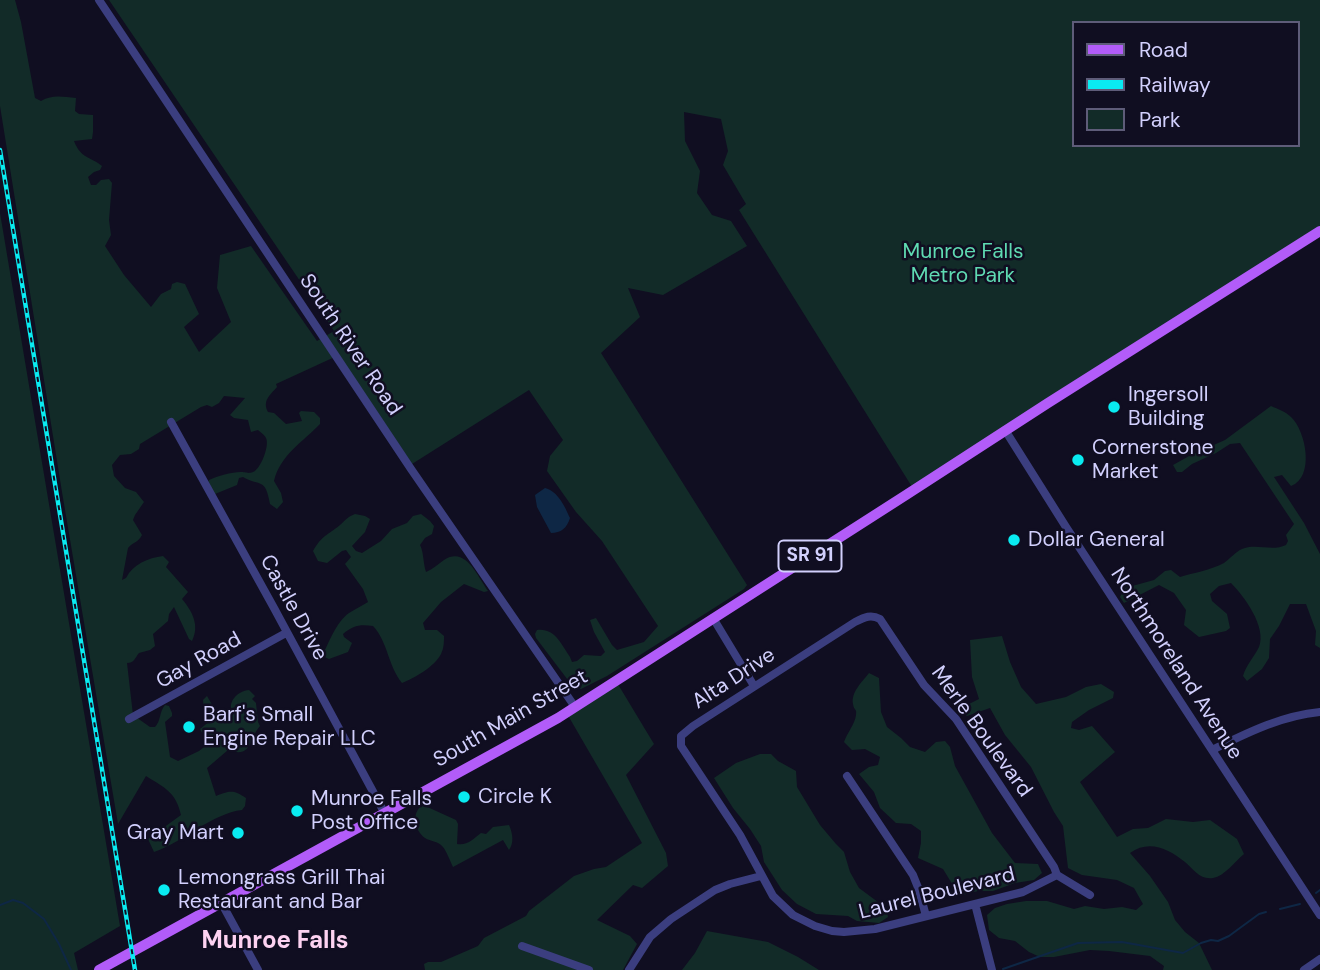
<!DOCTYPE html>
<style>
body{margin:0}
#map{position:relative;width:1320px;height:970px;overflow:hidden;background:#100e21;font-family:"DM Sans",sans-serif}
canvas{display:block}
.legend{position:absolute;left:1072px;top:21px;width:228px;height:126px;box-sizing:border-box;background:#100e21;border:2px solid #5e5c79;margin:0;padding:9px 12px;list-style:none;font-size:21px;color:#d2d0fd}
.legend li{display:flex;align-items:center;gap:14px;height:35px}
.legend b{width:35px;border:2px solid #5e5c79}
</style>
<div id="map">
<canvas width="1320" height="970"></canvas>
<ul class="legend">
<li><b style="height:9px;background:#b25cf9"></b>Road</li>
<li><b style="height:9px;background:#09ebf1"></b>Railway</li>
<li><b style="height:19px;background:#122b28"></b>Park</li>
</ul>
</div>
<script>
const ctx = document.querySelector('canvas').getContext('2d');
ctx.lineJoin = 'round';
function paint(path, color) {
  ctx.fillStyle = color;
  ctx.fill(path, 'evenodd');
}
function trace(path, color, width, dash) {
  ctx.strokeStyle = color;
  ctx.lineWidth = width;
  ctx.lineCap = dash ? 'butt' : 'round';
  ctx.setLineDash(dash || []);
  ctx.stroke(path);
}
function write(font, color, halo, rows, align = 'center') {
  ctx.font = font + ' "DM Sans",sans-serif';
  ctx.lineWidth = 5;
  ctx.setLineDash([]);
  ctx.textBaseline = 'middle';
  ctx.strokeStyle = halo;
  ctx.fillStyle = color;
  for (const [text, x, y, turn = 0] of rows) {
    ctx.save();
    ctx.translate(x, y);
    ctx.rotate((+turn || 0) * Math.PI / 180);
    ctx.textAlign = isNaN(turn) ? turn : align;
    if (halo) ctx.strokeText(text, 0, 0);
    ctx.fillText(text, 0, 0);
    ctx.restore();
  }
}
paint(new Path2D(`
 M0,0H15L21,22L35,98L41,101C53,94 63,97 76,98L75,111L79,114L93,115V132L92,139L74,141C81,159 90,156 102,166L100,170L94,172L88,177L91,185H96L101,180L109,179L112,183L109,220L111,235L105,246L124,275L151,307L161,294L171,289L172,284L177,282L185,284L199,314L184,327L199,352L231,322L217,288L220,255L251,246L317,341L334,331L109,0H1320V231L914,490L739,210L746,204L723,165L728,151L721,119L684,112L685,141L700,171L697,193L712,215L731,221L747,246L663,295L628,288L640,317L601,353L747,585L744,589L607,676L581,689L574,688L536,638L535,634L537,630C555,628 561,644 570,657L572,662L577,661L584,655L601,656L605,652L594,632L590,620L596,618L612,645L617,650L644,642L658,626L602,541L576,512L547,471L550,456L563,440L529,390L412,464L339,355L276,384L277,387C270,395 262,401 268,412L274,413L286,424L302,421L299,413L301,411L314,412L320,418V424C303,442 280,455 274,481L281,493L283,502L277,509L270,504C265,477 261,487 243,477L239,478L237,485L215,494L207,484L209,480C218,476 231,472 241,472C248,472 247,474 253,472C260,470 270,446 266,438C265,435 261,433 258,430L251,432L248,420L234,418L230,415L245,398L224,396L219,403L212,407L207,405L201,407L140,444L139,449L131,454L120,455L112,465L114,476L125,488L136,492L144,502L135,515L133,520L142,535C138,543 133,542 128,548L122,580L126,578C133,564 148,558 163,556L169,562L166,567L188,592L182,599C192,611 200,625 192,641L189,639L174,607L169,614L168,621L153,634L155,646L150,650L139,653C135,658 134,663 127,663L133,715L150,727H155C161,721 159,712 165,705L169,706L172,713V716L165,722L170,757L178,761L199,751L208,744L200,729L210,721L204,711L203,700L207,696L214,708L220,712H222L226,719L231,717L233,714C226,702 238,691 249,690L255,696L252,699L256,703L258,722L260,726C249,738 253,759 228,750L207,768L216,796C229,791 233,789 246,798L245,806L242,810C213,813 183,842 154,852L148,839L181,815C176,792 165,788 146,776L118,824L62,492L0,106ZM1073,23H1297V145H1073Z
 M0,213L120,926L74,953L78,970H0Z
 M1271,406C1278,409 1286,412 1291,417C1306,431 1315,477 1291,486L1282,475L1274,477L1304,523L1320,554V648L1315,645L1316,631L1306,604H1290L1279,626L1270,639L1269,658L1262,669L1247,681L1243,676C1246,665 1254,657 1259,647C1267,627 1244,596 1231,583L1219,586L1210,594L1212,601L1227,614L1230,628L1226,631L1199,637L1184,625L1186,610L1174,593L1159,585L1124,603L1120,597L1125,588L1154,580L1165,571L1171,570L1180,577C1193,573 1211,570 1224,563C1230,559 1235,552 1242,549C1256,543 1272,552 1286,545L1288,541L1286,535L1294,524L1240,443L1230,444L1216,453L1192,464L1182,472H1177L1173,465L1191,455L1225,440Z
 M355,514L365,516L370,519L365,532L352,546L356,551L362,553L381,541L392,529L407,523L413,516L421,514L430,521L434,526L432,534L425,538L420,545C424,553 423,563 426,572C433,569 438,564 444,560C466,546 477,576 488,591L484,592L464,584L441,602L423,623L425,630H437L444,636C444,642 444,648 441,654C435,666 415,678 402,683C388,666 388,642 373,626C361,624 353,625 343,634L344,637L352,643L348,652L329,659L322,656C329,643 336,622 349,613C355,609 362,606 368,602L363,589L345,564L351,557L346,550L342,551L327,563L318,561L313,551C323,534 327,536 340,525C346,520 347,517 355,514Z
 M1002,636L1010,662L1021,687L1036,704L1066,697L1086,687L1101,684L1114,692L1113,698L1089,710L1072,722L1071,728L1079,730L1092,726L1115,752L1080,782L1117,837L1133,829L1148,828L1166,819L1193,822L1210,820L1237,839L1244,854C1235,861 1225,876 1213,878C1200,880 1194,870 1185,862C1169,849 1149,839 1130,853L1150,876L1168,902L1175,920L1185,932L1199,943L1212,970H1163L1164,966L1150,956L1109,951L1090,950L1054,957H1040L1029,952L1015,941L999,938L989,930L987,915L995,908L1007,904L1026,901H1047L1074,909L1085,906L1104,909L1122,907L1136,910L1143,904L1134,888L1117,880L1082,875L1068,868L1063,826L1054,812L1031,767L1005,735L990,708L967,716L959,709L979,699L972,677L970,640Z
 M869,673L879,678L881,712L887,727L901,738L910,747L925,752L936,742L945,741L950,747L955,766L992,833L1015,863L1038,864L1042,873L1034,880L1015,883L993,891H978L963,895L954,887L943,869L918,858L921,843V831L911,824L896,823L880,808L874,792L859,774L869,767L878,765L880,757L865,749L852,750L844,742C847,733 855,724 856,715C857,708 854,711 853,704C851,692 862,682 869,673Z
 M616,681L654,744L626,775L666,853L668,866L642,888L633,885L597,920L630,936L637,944L623,970H425L424,964L428,962H441L478,946L484,938L526,916L529,911L574,876L594,869L606,867L642,843L566,712Z
 M760,754H771L778,761L796,771L797,787L820,825L836,844L844,852L850,872L859,888L886,908L888,917L879,923L857,921L848,916L816,914L797,904L782,890L764,862L761,846L750,829L733,808L714,778L736,763Z
 M423,805L456,820L458,824L457,844C467,846 473,839 481,833L486,834L493,827L509,825C513,834 514,843 509,850L503,840L453,867C450,861 447,852 443,847C437,840 431,842 425,838C414,830 411,812 423,805Z
 M707,931L768,942L798,957L819,970H682L695,953Z`), '#122b28');
paint(new Path2D(`
 M545,488C558,491 565,507 570,518C567,528 561,533 551,533L537,507L535,495Z`), '#0e2745');
trace(new Path2D(`
 M1316,893L1320,890
 M0,905L13,900L23,903L44,919L59,944L71,970
 M1280,909L1300,904
 M1003,969L1078,943L1122,942L1183,953L1201,943L1211,940L1218,941L1229,936L1259,914L1266,912`), '#0e2745', 2);
trace(new Path2D(`
 M99,0L411,469L575,707
 M171,422L274,608L384,812
 M1005,430L1066,527L1320,915
 M713,618L754,686
 M129,719L286,633
 M1212,750C1247,733 1280,716 1320,712
 M847,776L913,875L919,890L926,916
 M1057,875L1023,892L875,929L844,932L832,931L815,926L793,915L773,896L740,835L681,746V736L693,726L855,622C865,617 871,614 880,619L924,685L956,719L1054,867L1057,875L1090,895
 M221,902L258,970
 M975,904L992,970
 M522,946L589,970
 M629,970L650,937L671,919L715,890L730,884L761,876
 M1304,970L1320,959`), '#3b3e7f', 8);
trace(new Path2D(`
 M99,970L558,718L906,495L1048,403L1320,231`), '#b25cf9', 10);
const rail = new Path2D(`
 M0,150L135,970`);
trace(rail, '#09ebf1', 4.5);
trace(rail, '#100e21', 2, [5]);
for (const [x, y, r, color] of [
 [1114,407,7,"#09ebf1"],
 [1078,460,7,"#09ebf1"],
 [1014,540,7,"#09ebf1"],
 [189,727,7,"#09ebf1"],
 [464,797,7,"#09ebf1"],
 [297,811,7,"#09ebf1"],
 [238,833,7,"#09ebf1"],
 [164,890,7,"#09ebf1"]
]) {
  const dot = new Path2D();
  dot.arc(x, y, r, 0, 2 * Math.PI);
  ctx.fillStyle = color;
  ctx.fill(dot);
  trace(dot, '#100e21', 2.5);
}
for (const [x, y, w] of [
 [810,556,63]
]) {
  const box = new Path2D();
  box.roundRect(x - w / 2, y - 15.5, w, 31, 5);
  ctx.fillStyle = '#100e21';
  ctx.fill(box);
  trace(box, '#d2d0fd', 2);
}
write('bold 19px', '#d2d0fd', null, [
 ["SR 91",810,556]
]);
write('21px', '#5fdab2', '#100e21', [
 ["Munroe Falls",963,252],
 ["Metro Park",963,276]
]);
write('21px', '#d2d0fd', '#100e21', [
 ["South River Road",350,345,56],
 ["Castle Drive",293,608,61],
 ["Gay Road",199,661,-29],
 ["Northmoreland Avenue",1176,664,57],
 ["Alta Drive",734,679,-33],
 ["South Main Street",511,719,-30],
 ["Merle Boulevard",981,732,54],
 ["Laurel Boulevard",937,894,-14]
]);
write('21px', '#d2d0fd', '#100e21', [
 ["Ingersoll",1128,395],
 ["Building",1128,419],
 ["Cornerstone",1092,448],
 ["Market",1092,472],
 ["Dollar General",1028,540],
 ["Barf's Small",203,715],
 ["Engine Repair LLC",203,739],
 ["Circle K",478,797],
 ["Munroe Falls",311,799],
 ["Post Office",311,823],
 ["Gray Mart",224,833,"right"],
 ["Lemongrass Grill Thai",178,878],
 ["Restaurant and Bar",178,902]
], 'left');
write('bold 24px', '#fdd2f1', '#100e21', [
 ["Munroe Falls",275,942]
]);
</script>
